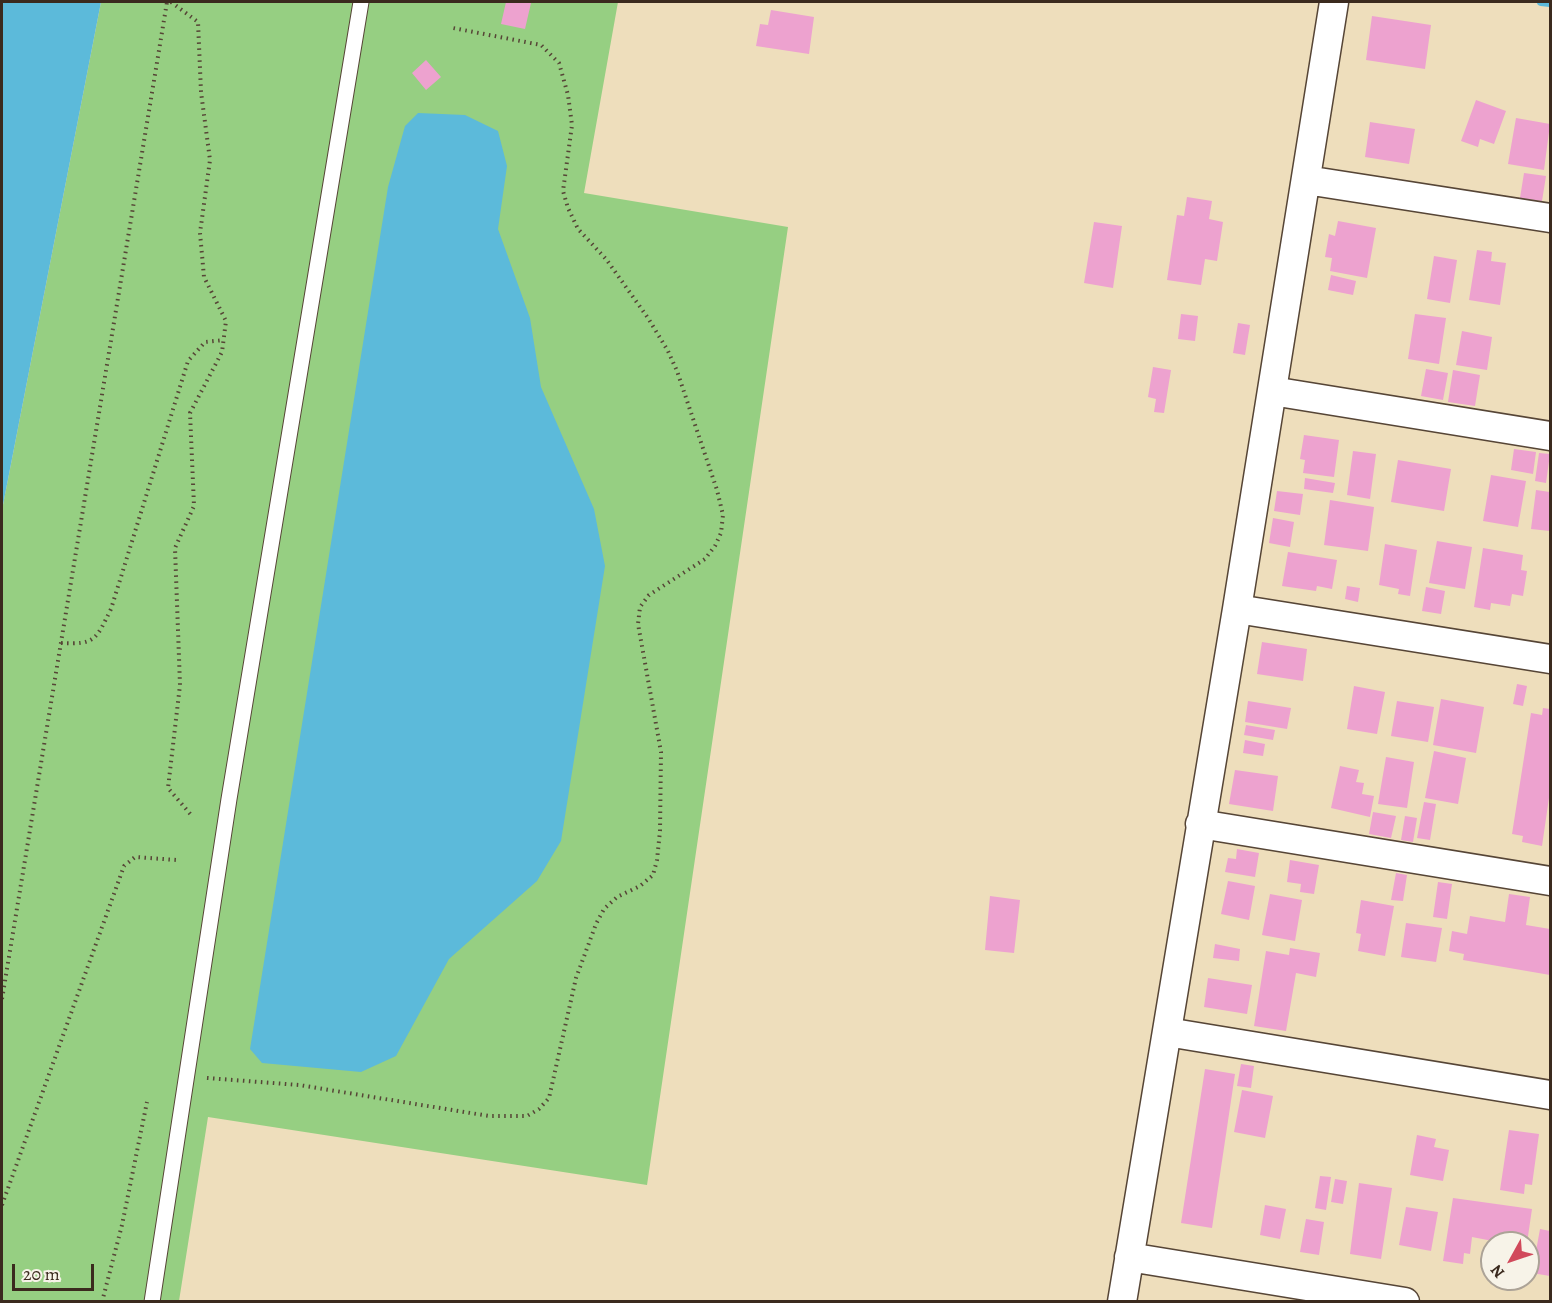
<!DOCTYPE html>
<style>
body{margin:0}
#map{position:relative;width:1552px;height:1303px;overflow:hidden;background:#eedebc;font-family:Alegreya,serif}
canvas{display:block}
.frame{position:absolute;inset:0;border:3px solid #3b2a1e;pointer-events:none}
.north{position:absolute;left:1480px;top:1231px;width:60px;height:60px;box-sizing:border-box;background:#f7f3e8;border:2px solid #aca397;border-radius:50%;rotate:230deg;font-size:16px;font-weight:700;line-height:24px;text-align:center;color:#3b2a1e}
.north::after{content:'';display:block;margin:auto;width:21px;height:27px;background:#d1495b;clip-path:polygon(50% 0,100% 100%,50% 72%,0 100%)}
.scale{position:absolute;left:12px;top:1264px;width:82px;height:27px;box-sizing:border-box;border:3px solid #3b2a1e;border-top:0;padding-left:8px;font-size:18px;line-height:21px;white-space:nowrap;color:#3b2a1e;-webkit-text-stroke:4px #f7f3e8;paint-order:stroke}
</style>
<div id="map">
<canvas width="1552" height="1303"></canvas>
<div class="frame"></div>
<div class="north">N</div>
<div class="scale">20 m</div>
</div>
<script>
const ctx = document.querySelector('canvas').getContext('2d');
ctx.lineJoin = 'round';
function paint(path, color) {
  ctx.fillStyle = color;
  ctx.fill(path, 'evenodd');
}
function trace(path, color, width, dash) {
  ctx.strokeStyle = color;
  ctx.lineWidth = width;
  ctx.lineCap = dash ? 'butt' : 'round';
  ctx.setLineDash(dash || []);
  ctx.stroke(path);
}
paint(new Path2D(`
 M101,2H618L584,193L788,227L647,1185L208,1117L179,1301L2,1302V510Z`), '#96cf82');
paint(new Path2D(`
 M2,2H101L2,510Z
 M418,113L465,115L498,131L507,166L498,229L530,318L541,387L594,509L605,566L561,841L537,881L449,959L396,1056L361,1072L262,1063L250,1049L388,187L405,126Z`), '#5cbada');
trace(new Path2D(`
 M1541,2L1550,3`), '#5cbada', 8);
paint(new Path2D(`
 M506,2L531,3L525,29L501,24Z
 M771,10L814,17L809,54L756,46L760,24L768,25Z
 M1372,16L1431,25L1425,69L1366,60Z
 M426,60L441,77L426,90L412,73Z
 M1476,100L1506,111L1494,144L1480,139L1478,147L1461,141Z
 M1516,118L1550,124L1544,170L1508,164Z
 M1370,122L1415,129L1409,164L1365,157Z
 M1524,173L1546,176L1542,201L1520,198Z
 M1187,197L1212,201L1209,219L1223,222L1217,261L1205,259L1201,285L1167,280L1177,215L1184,216Z
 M1338,221L1376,228L1367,278L1330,271L1332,258L1325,257L1329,234L1335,236Z
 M1094,222L1122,226L1113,288L1084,283Z
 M1477,250L1492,252L1491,261L1506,263L1500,305L1469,300Z
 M1434,256L1457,260L1450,303L1427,299Z
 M1331,275L1356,281L1353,295L1328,290Z
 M1181,314L1198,316L1195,341L1178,339Z
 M1415,314L1446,318L1439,364L1408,359Z
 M1238,323L1250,325L1245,355L1233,353Z
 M1462,331L1492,337L1487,370L1456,365Z
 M1153,367L1171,370L1164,413L1154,412L1156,399L1148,397Z
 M1426,369L1448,373L1443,400L1421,396Z
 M1453,370L1480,375L1475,406L1448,402Z
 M1304,435L1339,440L1334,477L1303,473L1305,460L1300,459Z
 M1514,449L1536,452L1533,474L1511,470Z
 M1353,451L1376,454L1370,499L1347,495Z
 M1539,453L1550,454L1546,483L1535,481Z
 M1398,460L1451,469L1444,511L1391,502Z
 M1491,475L1526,481L1518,527L1483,521Z
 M1305,478L1335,483L1333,493L1304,489Z
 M1536,490L1550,492V531L1531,529Z
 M1277,491L1303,494L1300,515L1274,511Z
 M1330,500L1374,507L1368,551L1324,545Z
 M1273,518L1294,522L1290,547L1269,543Z
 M1437,541L1472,547L1465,589L1429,583Z
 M1385,544L1417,550L1410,596L1398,594L1399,589L1379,585Z
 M1483,548L1523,555L1521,570L1527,571L1523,596L1512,594L1510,606L1491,603L1490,610L1474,607Z
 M1288,552L1337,560L1332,589L1317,586L1316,591L1282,586Z
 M1347,586L1360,588L1358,602L1345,599Z
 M1426,587L1445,591L1441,614L1422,611Z
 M1262,642L1307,649L1303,681L1257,674Z
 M1517,684L1527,686L1523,706L1513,704Z
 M1354,686L1385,692L1377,734L1347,729Z
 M1441,699L1484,707L1476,753L1433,745Z
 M1248,701L1291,708L1287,729L1245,722Z
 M1397,701L1434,707L1428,742L1391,736Z
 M1543,708L1550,709V791L1542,846L1522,842L1523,836L1512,834L1531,713L1542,715Z
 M1246,725L1275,730L1273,740L1244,735Z
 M1245,740L1265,744L1263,756L1243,753Z
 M1434,751L1466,758L1458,804L1425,798Z
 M1386,757L1414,762L1407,808L1378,804Z
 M1340,766L1359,770L1356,782L1364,783L1362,794L1374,796L1370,817L1331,808Z
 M1235,770L1278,776L1273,811L1229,804Z
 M1424,802L1436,804L1430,840L1417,838Z
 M1373,812L1396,816L1391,838L1369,834Z
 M1405,816L1417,818L1413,842L1401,840Z
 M1237,849L1259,853L1255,877L1225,872L1228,858L1236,859Z
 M1290,860L1319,865L1314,894L1300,892L1301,884L1287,882Z
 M1396,873L1407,875L1403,901L1391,900Z
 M1228,881L1255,886L1249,920L1221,914Z
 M1438,882L1452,884L1447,919L1433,917Z
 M1270,894L1302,900L1295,941L1262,935Z
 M1509,894L1530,897L1526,925L1550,929V975L1463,960L1464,954L1449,951L1452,931L1467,934L1470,916L1505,922Z
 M990,896L1020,900L1014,953L985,950Z
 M1361,900L1394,906L1385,956L1358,951L1361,934L1356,933Z
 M1406,923L1442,928L1436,962L1401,957Z
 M1215,944L1240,949L1239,961L1213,958Z
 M1290,948L1320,953L1316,977L1296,973L1286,1031L1254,1026L1266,951L1289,955Z
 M1208,978L1252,985L1247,1014L1204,1007Z
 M1241,1064L1254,1066L1251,1088L1237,1086Z
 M1205,1069L1235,1074L1212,1228L1181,1223Z
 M1242,1090L1273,1096L1265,1138L1234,1132Z
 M1509,1130L1539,1134L1532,1185L1525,1184L1524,1194L1500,1190Z
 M1417,1135L1436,1139L1434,1147L1449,1150L1443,1181L1410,1175Z
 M1320,1176L1331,1177L1326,1210L1315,1208Z
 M1335,1179L1347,1181L1343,1204L1331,1202Z
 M1359,1183L1392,1188L1381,1259L1350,1254Z
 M1453,1198L1532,1209L1527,1243H1503L1472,1237L1470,1254L1464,1253L1463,1264L1443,1261Z
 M1265,1205L1286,1209L1280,1239L1260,1235Z
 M1406,1207L1438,1212L1431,1251L1399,1245Z
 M1306,1219L1324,1222L1319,1255L1300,1252Z
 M1540,1229L1550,1231V1276L1532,1273Z`), '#eda2cf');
const lane = new Path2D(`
 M152,1302L229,799L361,2`);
const street = new Path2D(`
 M1306,180L1550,218
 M1272,391L1550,436
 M1237,609L1550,659
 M1200,824L1550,881
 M1167,1032L1550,1095
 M1129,1257L1405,1302
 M1122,1302L1237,609L1334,2`);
trace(lane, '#564536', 17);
trace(street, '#564536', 31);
trace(new Path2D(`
 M171,2L198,22L201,92L210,160L200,233L204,277L226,321L222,352L190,413L194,506L175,548L180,685L168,788L192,816
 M61,643C96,645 96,639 111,609L188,361L205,342L224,340
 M2,999L167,2
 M207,1078L299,1085L489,1116H527L539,1109L549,1098L576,978L596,924L604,909L617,897L640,886L653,875L657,860L660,831L661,752L638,624L640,607L649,595L705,559L715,546L721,533L723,515L717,490L677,371L668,351L648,318L606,259L578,229L568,208L563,191L572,125L568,95L559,63L541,45L453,28
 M2,1205L124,866L135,857L177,860
 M102,1302L122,1225L147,1102`), '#564536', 4, [1.5, 4.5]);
trace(lane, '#fff', 15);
trace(street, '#fff', 28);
</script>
